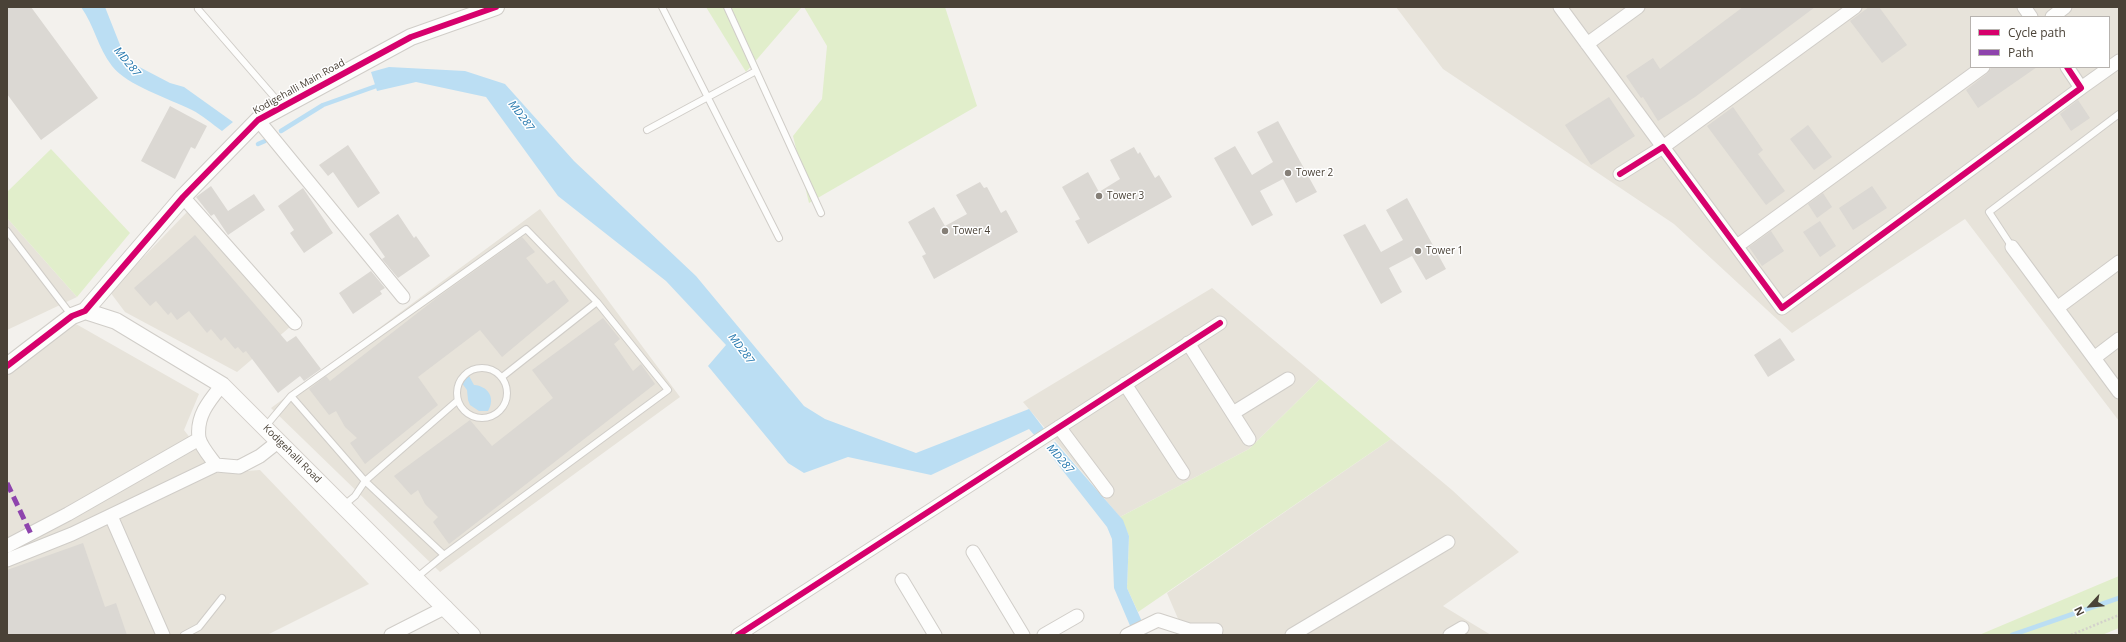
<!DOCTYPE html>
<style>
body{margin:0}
#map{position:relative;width:2126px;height:642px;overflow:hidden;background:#f3f1ed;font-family:"Open Sans",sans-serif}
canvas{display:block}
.frame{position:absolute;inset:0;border:8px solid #4a4237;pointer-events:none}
.legend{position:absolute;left:1970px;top:16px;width:140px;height:52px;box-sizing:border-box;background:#fff;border:1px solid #b7b3af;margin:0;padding:5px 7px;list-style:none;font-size:12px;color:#4a4237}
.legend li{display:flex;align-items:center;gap:8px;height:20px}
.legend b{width:20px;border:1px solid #b7b3af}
.north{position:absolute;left:2070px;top:586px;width:40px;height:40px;-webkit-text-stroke:3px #fff;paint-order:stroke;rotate:244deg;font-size:11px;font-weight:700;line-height:16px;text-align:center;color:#4a4237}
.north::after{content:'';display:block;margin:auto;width:14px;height:18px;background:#4a4237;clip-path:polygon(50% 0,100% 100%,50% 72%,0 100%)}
</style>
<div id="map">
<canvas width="2126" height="642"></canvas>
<div class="frame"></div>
<ul class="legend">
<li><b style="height:5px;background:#d6006c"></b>Cycle path</li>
<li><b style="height:5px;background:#8e44ad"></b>Path</li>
</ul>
<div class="north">N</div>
</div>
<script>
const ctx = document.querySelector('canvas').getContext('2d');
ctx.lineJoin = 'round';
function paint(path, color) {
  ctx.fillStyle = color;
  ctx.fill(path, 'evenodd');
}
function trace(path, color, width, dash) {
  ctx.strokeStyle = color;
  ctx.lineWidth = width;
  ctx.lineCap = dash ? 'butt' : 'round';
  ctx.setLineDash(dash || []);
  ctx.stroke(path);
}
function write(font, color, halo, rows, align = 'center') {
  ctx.font = font + ' "Open Sans",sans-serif';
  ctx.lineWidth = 3;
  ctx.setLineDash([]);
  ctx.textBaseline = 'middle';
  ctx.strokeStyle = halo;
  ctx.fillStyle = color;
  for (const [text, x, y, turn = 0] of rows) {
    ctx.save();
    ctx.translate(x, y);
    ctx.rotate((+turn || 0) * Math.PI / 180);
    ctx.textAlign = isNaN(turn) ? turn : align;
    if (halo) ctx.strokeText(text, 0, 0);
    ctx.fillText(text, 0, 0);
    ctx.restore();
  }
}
paint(new Path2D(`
 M1396,7H2119V421L1965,219L1792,333L1674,224L1443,69ZM1971,17H2109V67H1971Z
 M540,209L680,397L440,572L271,408Z
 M187,212L290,327L237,372L125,312L110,292Z
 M7,218L77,297L7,330Z
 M1212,288L1320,379L1249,449L1120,517L1023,402Z
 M76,324L199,394L184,430L217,473L260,470L369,584L267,635H7V374Z
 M1391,439L1452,490L1519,552L1443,606L1491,635H1185L1167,593Z`), '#e7e3da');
paint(new Path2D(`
 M706,7H802L746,72Z
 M804,7H945L977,106L809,203L793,136L822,99L827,46Z
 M51,149L130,233L77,297L7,218V192Z
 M1320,379L1391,439L1138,612L1127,588L1129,536L1120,517L1249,449Z
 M2119,576V628L2102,635H1979Z`), '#e1eecb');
paint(new Path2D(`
 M81,7H105L126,60L170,83L184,87L233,122L222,131C212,124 202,115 192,110C168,98 128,86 112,66C98,48 94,25 81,7Z
 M389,67L465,71L505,84L574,161L696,276L804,406L825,419L916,453L1029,409L1045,430L1035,436L1029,429L931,475L848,457L804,473L788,463L708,366L726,345L666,281L558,196L486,97L416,82L377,91L371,72Z
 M469,376L474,385C488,386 496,398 488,411H479L470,405L468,400L467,390L461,382Z
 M1055,442L1123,520L1129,536L1127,588L1148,635H1134L1114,588L1112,539L1107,527L1045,448Z`), '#bbdef3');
trace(new Path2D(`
 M281,131L323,105L382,84
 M258,144L265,141
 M2012,635L2119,598`), '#bbdef3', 4.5);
paint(new Path2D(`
 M7,7H31L98,98L41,140L7,94Z
 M1743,7H1815L1695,97L1658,121L1643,97L1641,98L1626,76L1653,58L1660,69Z
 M1869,7H1879L1907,45L1882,63L1850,21Z
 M1992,67H2037L1978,108L1966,90L1988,73Z
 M1609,97L1635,136L1591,165L1565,125Z
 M2078,100L2090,118L2071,131L2060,114Z
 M170,106L207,126L195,149L191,147L175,179L141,161Z
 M1733,107L1763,150L1758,154L1785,191L1766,205L1707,126Z
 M1278,121L1317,192L1296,203L1283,179L1260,191L1273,215L1252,226L1214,158L1235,146L1252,175L1273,162L1257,132Z
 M1808,125L1832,157L1814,170L1790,139Z
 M348,145L380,193L358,208L333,172L328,176L319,165Z
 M1134,147L1138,154L1140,152L1155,178L1159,175L1172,197L1088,244L1075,221L1080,219L1062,187L1088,172L1099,192L1120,179L1110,160Z
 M980,182L984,188L987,187L1001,213L1006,210L1018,232L934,279L922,256L926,254L908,222L934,207L945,226L967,214L956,195Z
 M211,186L228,211L254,194L265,210L228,235L214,214L211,216L196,197Z
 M1872,186L1887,208L1853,230L1839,208Z
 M303,188L333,233L304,253L290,233L294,230L278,206Z
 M1823,193L1832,207L1817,218L1808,204Z
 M1407,198L1446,269L1426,280L1412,256L1389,268L1402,292L1381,304L1343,235L1365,224L1381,252L1403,240L1386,210Z
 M398,214L414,238L416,236L430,256L398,278L382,259L385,257L369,234Z
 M1820,221L1836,246L1820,257L1803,232Z
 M1771,231L1784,251L1762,266L1749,247Z
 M195,235L287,342L296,336L321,369L304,381L300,376L278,393L246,351L243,353L238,347L235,349L225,337L221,341L211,329L207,333L189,311L177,320L171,312L168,315L156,301L150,306L134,288Z
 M522,237L535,252L526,258L547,284L554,280L569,301L502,357L480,330L418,377L438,405L365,464L350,443L357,438L345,427L336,411L329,415L309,389L326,376L330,381L438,297Z
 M371,271L385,288L380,291L382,294L353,314L339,293Z
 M603,318L620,339L614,344L633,371L641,364L655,384L449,544L433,522L438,517L425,504L418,490L411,495L394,476L470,420L492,446L553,398L532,370Z
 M1780,338L1795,360L1768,377L1754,355Z
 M83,543L105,607L116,603L127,635H7V570Z`), '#dbd8d3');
const service = new Path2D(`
 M662,7L779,238
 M727,7L821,213
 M198,9L282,106
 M647,130L756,71
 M7,231L72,316
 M2012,247L1989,212L2119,114
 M457 393a25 25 0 1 1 50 0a25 25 0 1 1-50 0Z
 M502,377L597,302
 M291,396L365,481L444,555
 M265,427L291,396L526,229L597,302L668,390L444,555L416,578
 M343,506L355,496L365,481L457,401
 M184,635L199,627L222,598`);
const minor = new Path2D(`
 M1560,7L1663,147L1855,7
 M2024,7L2031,17
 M2052,17L2065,7
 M1587,44L1638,7
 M2081,88L2119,61
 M258,120L403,297
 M1620,174L1663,147L1782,308L2081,88L2067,67
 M183,197L295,323
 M1737,246L1983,67
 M2012,247L2119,392
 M2057,308L2119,262
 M1188,343L1249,439
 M2094,358L2119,339
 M1125,384L1183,473
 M1233,413L1288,379
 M1059,427L1107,491
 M216,465C211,458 201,447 199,438C196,416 209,401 222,385
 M111,516L163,635
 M7,546L68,514L199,439
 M973,552L1023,635
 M7,560L72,534L216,465L239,467L260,456L279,441
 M902,580L935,635
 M391,635L446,607
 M738,635L1220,323
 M1044,635L1077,616
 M1127,635L1158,620L1189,630H1216L1215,635
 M1292,635L1448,542
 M1450,635L1462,628`);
const tertiary = new Path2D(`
 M85,311L116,321L222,385L472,635
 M7,366L72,316L85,311L183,197L258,120L411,37L496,7`);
trace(service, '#d0cdc8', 8);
trace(minor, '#d0cdc8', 15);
trace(tertiary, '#d0cdc8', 18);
trace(new Path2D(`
 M2071,635L2119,615`), '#d3d1cb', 2.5, [2, 2]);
trace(service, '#fdfdfc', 6);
trace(minor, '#fdfdfc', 13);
trace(tertiary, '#fdfdfc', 16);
trace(new Path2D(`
 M7,483L31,534`), '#8e44ad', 5, [10, 5]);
trace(new Path2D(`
 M1620,174L1663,147L1782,308L2081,88L2067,67
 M7,366L72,316L85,311L183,197L258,120L411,37L496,7
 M738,635L1220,323`), '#d6006c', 6);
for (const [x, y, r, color] of [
 [1288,173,4,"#857f77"],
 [1099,196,4,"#857f77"],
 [945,231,4,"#857f77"],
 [1418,251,4,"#857f77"]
]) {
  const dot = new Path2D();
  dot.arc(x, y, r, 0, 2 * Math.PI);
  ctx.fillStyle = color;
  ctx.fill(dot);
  trace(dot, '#fff', 1.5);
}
write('10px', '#4a4237', '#fff', [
 ["Kodigehalli Main Road",299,87,-29],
 ["Kodigehalli Road",292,454,45]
]);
write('10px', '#4a4237', '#fff', [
 ["Tower 2",1296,173],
 ["Tower 3",1107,196],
 ["Tower 4",953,231],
 ["Tower 1",1426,251]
], 'left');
write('italic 11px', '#2578ae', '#fff', [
 ["MD287",127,62,50],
 ["MD287",521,116,53],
 ["MD287",741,349,53],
 ["MD287",1060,459,49]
]);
</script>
